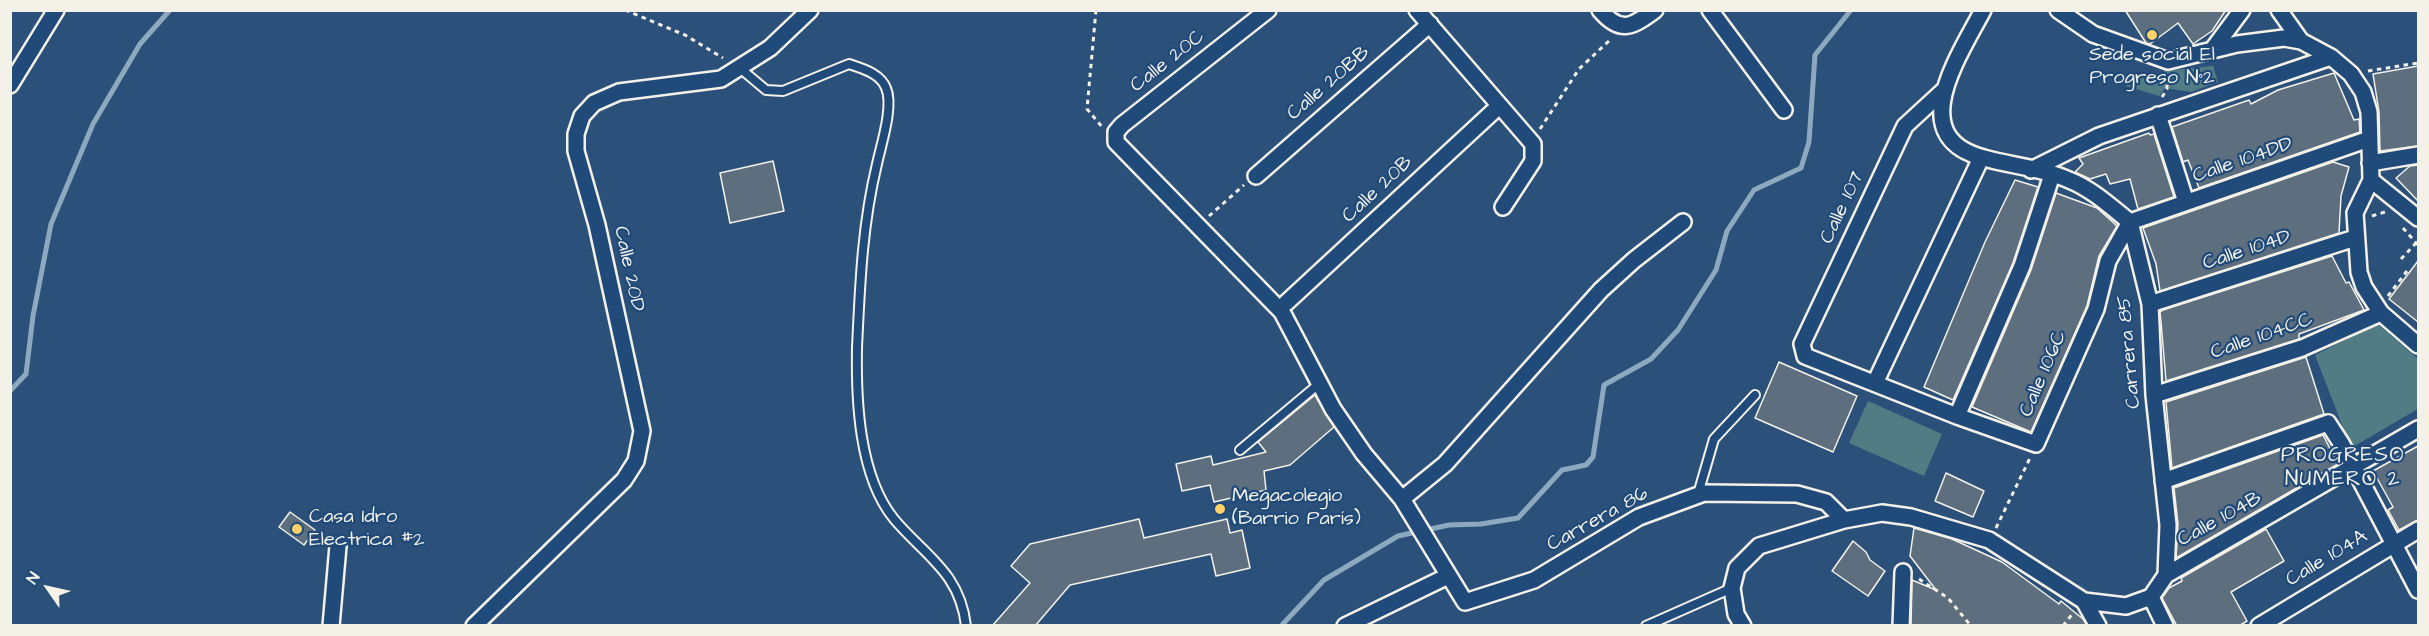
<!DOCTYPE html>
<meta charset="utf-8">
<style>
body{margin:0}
#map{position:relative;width:2429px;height:636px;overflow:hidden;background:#2b517b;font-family:"Architects Daughter",sans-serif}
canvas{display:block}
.frame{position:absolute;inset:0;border:12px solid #f4f1e8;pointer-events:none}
.north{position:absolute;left:18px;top:558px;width:60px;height:60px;-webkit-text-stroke:4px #1f4a7a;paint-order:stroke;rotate:304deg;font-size:16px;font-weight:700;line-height:24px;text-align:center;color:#f4f1e8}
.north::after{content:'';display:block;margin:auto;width:21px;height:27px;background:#f4f1e8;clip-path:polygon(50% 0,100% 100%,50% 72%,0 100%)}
</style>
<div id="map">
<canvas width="2429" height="636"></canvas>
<div class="frame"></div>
<div class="north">N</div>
</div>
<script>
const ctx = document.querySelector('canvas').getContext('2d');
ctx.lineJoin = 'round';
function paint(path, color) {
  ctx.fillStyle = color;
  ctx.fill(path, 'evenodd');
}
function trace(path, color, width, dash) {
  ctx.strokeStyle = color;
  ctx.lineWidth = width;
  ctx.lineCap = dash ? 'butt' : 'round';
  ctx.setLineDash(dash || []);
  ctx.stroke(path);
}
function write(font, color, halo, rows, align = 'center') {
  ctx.font = font + ' "Architects Daughter",sans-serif';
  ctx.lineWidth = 4.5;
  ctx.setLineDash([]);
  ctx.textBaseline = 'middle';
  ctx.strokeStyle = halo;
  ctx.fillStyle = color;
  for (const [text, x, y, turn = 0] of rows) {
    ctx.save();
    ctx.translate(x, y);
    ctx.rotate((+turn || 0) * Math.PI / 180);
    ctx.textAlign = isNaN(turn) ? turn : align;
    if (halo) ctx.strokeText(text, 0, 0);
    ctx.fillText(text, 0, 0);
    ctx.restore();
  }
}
paint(new Path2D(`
 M2213,66L2218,82L2191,92L2165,88L2159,96L2126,86L2128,73L2161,76L2164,71Z
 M2378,324L2418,359V409L2351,448L2315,355Z
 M1868,401L1942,434L1924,476L1849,443Z`), '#527c84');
trace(new Path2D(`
 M10,391L26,374L33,316L51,224L93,124L140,44L170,10
 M1281,626L1324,580L1398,536L1449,525L1481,524L1518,518L1562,470L1586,465L1593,457L1604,385L1651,359L1678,330L1716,270L1727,231L1754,190L1801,168L1809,142L1815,55L1851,10`), '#8ca9bf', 5);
const building = new Path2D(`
 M2125,10H2226L2212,31L2193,44L2178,23L2150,44L2146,43Z
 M2418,66V146L2380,151L2379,112L2373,74Z
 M2334,73L2354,120L2359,119L2360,132L2199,188L2188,160L2183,162L2172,127L2249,100L2251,104L2278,90Z
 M2149,133L2150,135L2154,134L2174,197L2138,209L2130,179L2110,184L2106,174L2090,179L2075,172L2083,164L2079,158Z
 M773,161L784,211L730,223L720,173Z
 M2333,162L2349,167L2341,196L2339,233L2160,291L2156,264L2143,228Z
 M2418,165V201L2396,178L2410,166Z
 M2015,180L2038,187L2013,263L1953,400L1924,387L1985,242Z
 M2056,193L2097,208L2117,226L2099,256L2087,306L2031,432L1972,407L2031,270Z
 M2332,256L2346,283L2349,282L2364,310L2299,334V339L2166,381L2161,322L2160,312L2163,310Z
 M2418,261V322L2389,299Z
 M2306,357L2324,414L2172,468L2166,402Z
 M1779,362L1857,396L1833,452L1755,418Z
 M1315,395L1334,427L1290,465L1264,471L1266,490L1214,502L1210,485L1182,491L1176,464L1211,456L1213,465L1266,452L1258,442Z
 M2323,435L2338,464L2176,558L2178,524L2174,488Z
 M2418,446V520L2399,530L2388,510L2393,507L2373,471Z
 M1946,473L1984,491L1973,517L1935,501Z
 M290,512L315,530L304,545L279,527Z
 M1139,519L1144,538L1227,519L1230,533L1242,530L1250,568L1216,576L1211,554L1070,585L1035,626H992L1030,583L1011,566L1030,544Z
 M1914,528L1952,539L2002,562L2059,604L2061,601L2083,619L2087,626H1911L1912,580L1936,590L1910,556Z
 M2266,529L2284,561L2231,592L2247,621L2239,626H2177L2162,598L2169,588L2182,581L2181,578Z
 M1853,541L1866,552L1870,560L1885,571L1868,596L1832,571Z`);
paint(building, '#5d6e7e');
trace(building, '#f4f1e8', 1.5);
const lane = new Path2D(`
 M741,69L766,90L783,91L849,64C863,69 880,73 886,88C894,106 881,145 877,164C862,226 860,285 857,348C856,401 859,476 894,519C924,555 960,572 966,626
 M1240,450L1320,383
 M1698,494L1714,439L1755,395
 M1646,626L1732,588`);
const street = new Path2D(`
 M1268,10L1122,125L1116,132V142L1282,312L1333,409L1364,454L1402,499L1465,602L1534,580L1639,517L1704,493L1797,494L1826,502L1844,520
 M1417,10L1533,144V161L1503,207
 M1600,10C1621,35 1633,26 1655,10
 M1710,10L1784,110
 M1983,10C1959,56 1903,137 1984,158C2012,166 2043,168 2069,180C2092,189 2111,207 2130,222L2150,304L2154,395L2168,525L2166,575L2151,597
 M2058,10L2093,34L2168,61L2237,44L2284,38L2301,41L2331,57L2351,74L2363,92L2369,112L2371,180L2355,213L2359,272L2364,287L2381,313L2418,345
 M2279,10L2301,41
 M2213,49L2242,10
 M10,85L56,10
 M1943,91L1905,126L1802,344L1805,356L1957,416L2036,444L2096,309L2108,261L2130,222L2369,139
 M2158,115L2186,202
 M2370,163L2418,155
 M2031,170L2099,136L2331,57
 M1256,176L1430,24
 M2371,180L2418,218
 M1286,303L1498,107
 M2150,304L2355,238
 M1875,383L1981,158
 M2154,395L2302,348L2381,313
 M1957,416L2022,266L2052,175
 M2163,481L2328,423L2341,443L2418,590
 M1402,499L1445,464L1601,290L1634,260L1683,222
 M2166,575L2418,429
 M2151,597L2165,626
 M2084,601L2098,626
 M331,626L338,546
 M474,626L624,480L636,461L642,431L597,225L576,151V134L582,116L594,103L619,92L721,79L770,48L810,10
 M1345,626L1448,576
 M1743,626L1736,614L1732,588L1737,568L1759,546L1844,520L1882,513L1911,517L1989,540L2084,601L2126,606L2151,597
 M1901,626L1903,572
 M2259,626L2418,530`);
trace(lane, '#f4f1e8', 12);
trace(street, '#f4f1e8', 20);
trace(new Path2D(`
 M625,10L685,35L723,58
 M1096,10L1087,109L1103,128
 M2368,71L2418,63
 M2162,97L2167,89V76
 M1540,129L1579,69L1611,39
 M1209,216L1244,185
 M2372,216L2385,212
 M2403,228L2418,245
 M2401,259L2416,243
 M2388,296L2407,271
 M1996,528L2030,458
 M1919,579L1948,598L1971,626
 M2063,626L2073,613`), '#f4f1e8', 3, [4.5, 4.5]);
trace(lane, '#1f4a7a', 8);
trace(street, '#1f4a7a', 15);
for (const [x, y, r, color] of [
 [2152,35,6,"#ffd166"],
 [1220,509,6,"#ffd166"],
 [297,529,6,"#ffd166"]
]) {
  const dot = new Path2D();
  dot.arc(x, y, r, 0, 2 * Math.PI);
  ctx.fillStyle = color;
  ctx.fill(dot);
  trace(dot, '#1f4a7a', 2);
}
write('20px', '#f4f1e8', '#1f4a7a', [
 ["Sede social El",2152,56,"center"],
 ["Progreso N°2",2152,79,"center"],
 ["Megacolegio",1232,497],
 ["(Barrio París)",1232,520],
 ["Casa Idro",309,518],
 ["Electrica #2",309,541]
], 'left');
write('20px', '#f4f1e8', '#1f4a7a', [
 ["Calle 20C",1168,62,-38],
 ["Calle 20BB",1329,84,-41],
 ["Calle 104DD",2243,161,-19],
 ["Calle 20B",1378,190,-43],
 ["Calle 107",1843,208,-65],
 ["Calle 104D",2247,251,-18],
 ["Calle 20D",628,269,78],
 ["Calle 104CC",2262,337,-19],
 ["Carrera 85",2130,352,-95],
 ["Calle 106C",2044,374,-67],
 ["Carrera 86",1598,520,-29],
 ["Calle 104B",2220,520,-29],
 ["Calle 104A",2327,559,-31]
]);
ctx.letterSpacing = '1.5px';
write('21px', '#f4f1e8', '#1f4a7a', [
 ["PROGRESO",2343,457],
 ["NUMERO 2",2343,481]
]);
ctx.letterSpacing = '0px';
</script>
